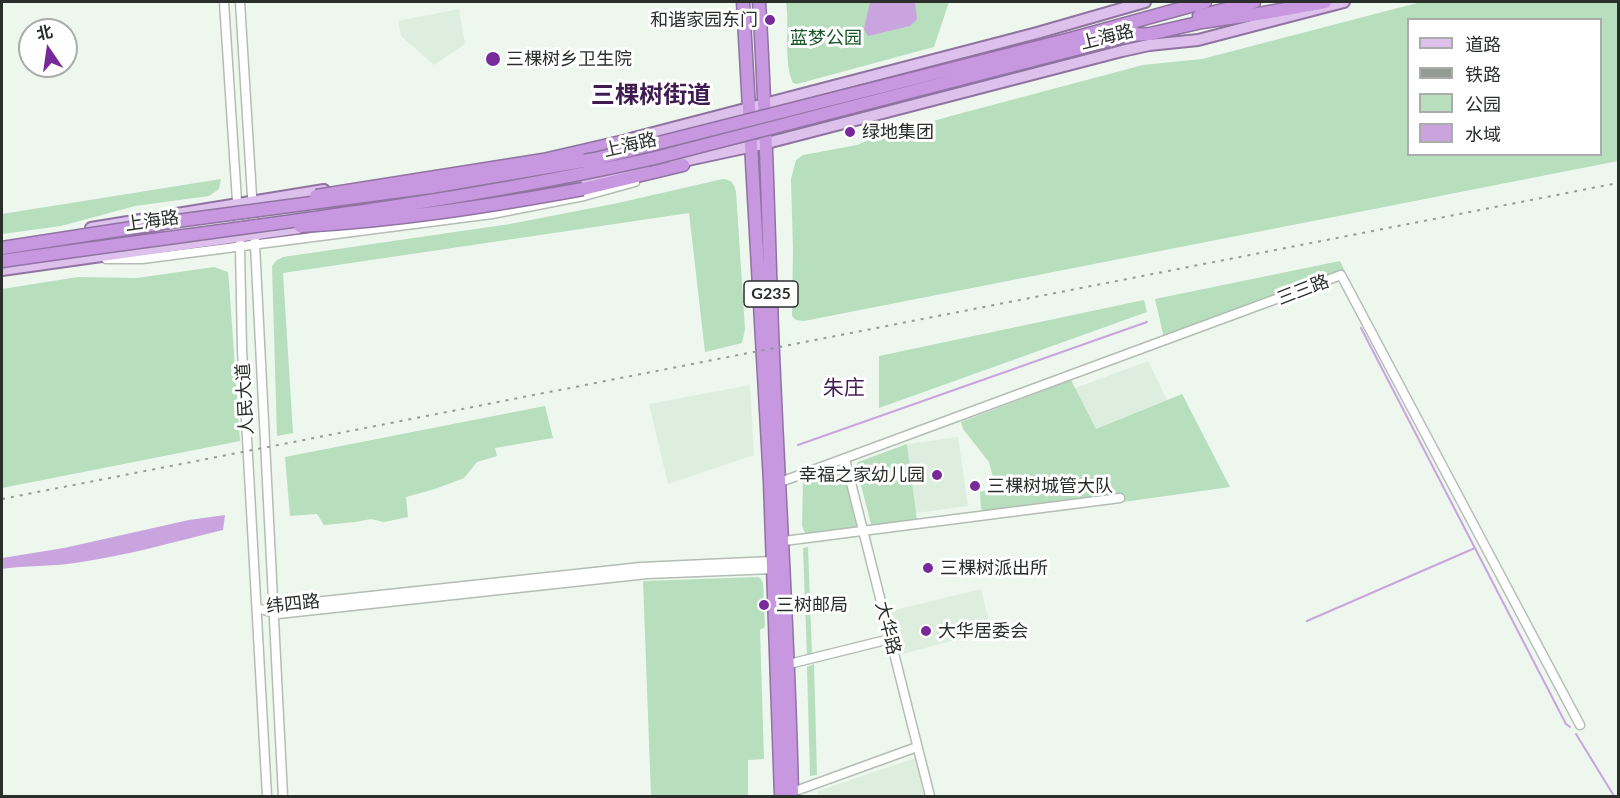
<!DOCTYPE html>
<meta charset="utf-8">
<style>
body{margin:0}
#map{position:relative;width:1620px;height:798px;overflow:hidden;background:#edf7ee;font-family:Lato,"Noto Sans SC",sans-serif}
canvas{display:block}
.frame{position:absolute;inset:0;border:3px solid #2b2f2c;pointer-events:none}
.legend{position:absolute;left:1407px;top:18px;width:195px;height:138px;box-sizing:border-box;background:#fff;border:2px solid #aaacab;margin:0;padding:8px 10px;list-style:none;font-size:18px;color:#2b2f2c}
.legend li{display:flex;align-items:center;gap:12px;height:30px}
.legend b{width:30px;border:2px solid #aaacab}
.north{position:absolute;left:18px;top:18px;width:60px;height:60px;box-sizing:border-box;background:#fff;border:2px solid #aaacab;border-radius:50%;rotate:347deg;font-size:16px;font-weight:700;line-height:24px;text-align:center;color:#2b2f2c}
.north::after{content:'';display:block;margin:auto;width:21px;height:27px;background:#78299a;clip-path:polygon(50% 0,100% 100%,50% 72%,0 100%)}
</style>
<div id="map">
<canvas width="1620" height="798"></canvas>
<div class="frame"></div>
<ul class="legend">
<li><b style="height:8px;background:#ddc1ec"></b>道路</li>
<li><b style="height:8px;background:#949b95"></b>铁路</li>
<li><b style="height:16px;background:#b7debd"></b>公园</li>
<li><b style="height:16px;background:#c9a4de"></b>水域</li>
</ul>
<div class="north">北</div>
</div>
<script>
const ctx = document.querySelector('canvas').getContext('2d');
ctx.lineJoin = 'round';
function paint(path, color) {
  ctx.fillStyle = color;
  ctx.fill(path, 'evenodd');
}
function trace(path, color, width, dash) {
  ctx.strokeStyle = color;
  ctx.lineWidth = width;
  ctx.lineCap = dash ? 'butt' : 'round';
  ctx.setLineDash(dash || []);
  ctx.stroke(path);
}
function write(font, color, halo, rows, align = 'center') {
  ctx.font = font + ' Lato,"Noto Sans SC",sans-serif';
  ctx.lineWidth = 6;
  ctx.setLineDash([]);
  ctx.textBaseline = 'middle';
  ctx.strokeStyle = halo;
  ctx.fillStyle = color;
  for (const [text, x, y, turn = 0] of rows) {
    ctx.save();
    ctx.translate(x, y);
    ctx.rotate((+turn || 0) * Math.PI / 180);
    ctx.textAlign = isNaN(turn) ? turn : align;
    if (halo) ctx.strokeText(text, 0, 0);
    ctx.fillText(text, 0, 0);
    ctx.restore();
  }
}
paint(new Path2D(`
 M459,9L465,44L434,65L401,36L398,21Z
 M1148,361L1167,400L1096,429L1075,388Z
 M750,385L754,455L668,484L649,404Z
 M958,437L968,506L916,513L907,444Z
 M981,589L991,631L902,654L891,611Z
 M915,758L924,796H818V791Z`), '#ddeedf');
paint(new Path2D(`
 M786,2H949L934,47L797,84L793,83C783,61 790,26 786,2Z
 M1421,2H1618V161L804,321L796,320L792,316L793,250L791,179L796,160L803,155L857,145L874,138L951,116L1143,65L1202,59ZM1408,20H1600V154H1408Z
 M221,179L219,189L209,196L135,206L61,226L2,234V214Z
 M723,179C732,180 734,183 736,192L745,329L742,343L705,352L689,213L283,273L293,433L277,436L272,266L277,260L283,257L510,224L618,203Z
 M1340,261L1345,271L1164,338L1155,299Z
 M214,267L228,272L229,282L240,441L2,488V289L78,277L137,278Z
 M1144,300L1147,312L879,408V356Z
 M1071,380L1096,429L1182,394L1230,487L1123,502L1121,496L984,511L981,509L980,492L996,488L989,462L963,429L961,422Z
 M545,406L553,438L495,448L497,456L477,462L464,478L435,489L406,497L408,517L384,522L371,519L355,522L324,525L317,514L290,516L285,457Z
 M907,444L917,520L874,526L871,524L856,466L858,462Z
 M843,468L858,528L806,535L802,526L803,482Z
 M808,547L812,655L807,656L803,548Z
 M758,577L761,579L763,583L765,627L760,630L764,759L748,760V796H651L643,581Z
 M814,664L817,775L810,776L807,667Z`), '#b7debd');
paint(new Path2D(`
 M870,2H915L917,19L910,26L868,36L864,29Z
 M225,515L223,530C174,542 125,556 75,563C50,567 26,565 2,569V558L64,548L189,520Z`), '#c9a4de');
trace(new Path2D(`
 M1361,328L1566,724L1570,727
 M798,445L1147,322
 M1307,621L1475,548
 M1576,734L1614,796`), '#c9a4de', 2);
const minor = new Path2D(`
 M224,2L240,247L242,349L267,796
 M240,2L255,245L283,796
 M106,259H142L492,214L584,196L635,182
 M845,459L930,796
 M786,480L1341,275L1580,725
 M784,541L1120,498
 M268,607L641,567L772,561
 M257,608L278,614L647,574L773,569
 M789,664L890,639
 M790,793L917,747`);
const major = new Path2D(`
 M630,139L1037,33L1145,2
 M674,163L767,143L1122,51L1149,45L1198,40L1344,2
 M495,199L644,169
 M91,228L324,190
 M2,270L307,227`);
const highway = new Path2D(`
 M743,2L770,482L781,796
 M759,2C766,111 768,219 772,329C778,485 789,640 792,796
 M1199,16L1254,2
 M1129,35L1150,34L1202,22L1264,13L1325,2
 M1074,38L1205,2
 M1076,49L1135,33
 M578,152L638,138
 M583,189L683,165`);
trace(minor, '#b3bdb4', 11);
trace(major, '#9073a1', 14);
trace(highway, '#9073a1', 15);
trace(minor, '#fff', 8);
trace(major, '#ddc1ec', 10);
trace(highway, '#c797e0', 12);
trace(new Path2D(`
 M2,499L1618,183`), '#949b95', 2, [3, 6]);
const highwayBridge = new Path2D(`
 M316,196L543,160L578,152
 M300,226C395,221 490,206 583,189
 M2,248L177,221L431,187L595,159L1074,38
 M2,261C220,229 440,207 655,158L1076,49`);
trace(highwayBridge, '#9073a1', 15, []);
trace(highwayBridge, '#c797e0', 12);
for (const [x, y, r, color] of [
 [770,20,6,"#78299a"],
 [493,59,8,"#78299a"],
 [850,132,6,"#78299a"],
 [937,475,6,"#78299a"],
 [975,486,6,"#78299a"],
 [928,568,6,"#78299a"],
 [764,605,6,"#78299a"],
 [926,631,6,"#78299a"]
]) {
  const dot = new Path2D();
  dot.arc(x, y, r, 0, 2 * Math.PI);
  ctx.fillStyle = color;
  ctx.fill(dot);
  trace(dot, '#fff', 2);
}
for (const [x, y, w] of [
 [771,294,54]
]) {
  const box = new Path2D();
  box.roundRect(x - w / 2, y - 13, w, 26, 4.5);
  ctx.fillStyle = '#fff';
  ctx.fill(box);
  trace(box, '#2b2f2c', 1.5);
}
write('bold 16px', '#2b2f2c', null, [
 ["G235",771,294]
]);
write('18px', '#2b2f2c', '#fff', [
 ["和谐家园东门",758,20,"right"],
 ["三棵树乡卫生院",506,59],
 ["绿地集团",862,132],
 ["幸福之家幼儿园",925,475,"right"],
 ["三棵树城管大队",987,486],
 ["三棵树派出所",940,568],
 ["三树邮局",776,605],
 ["大华居委会",938,631]
], 'left');
write('18px', '#2b2f2c', '#fff', [
 ["上海路",1107,37,-14],
 ["上海路",630,145,-13],
 ["上海路",152,221,-8],
 ["三三路",1303,290,-21],
 ["人民大道",245,399,-93],
 ["纬四路",293,604,-6],
 ["大华路",888,628,76]
]);
write('18px', '#165528', '#fff', [
 ["蓝梦公园",826,38]
]);
write('21px', '#401b51', '#fff', [
 ["朱庄",844,388]
]);
write('bold 24px', '#401b51', '#fff', [
 ["三棵树街道",651,95]
]);
</script>
